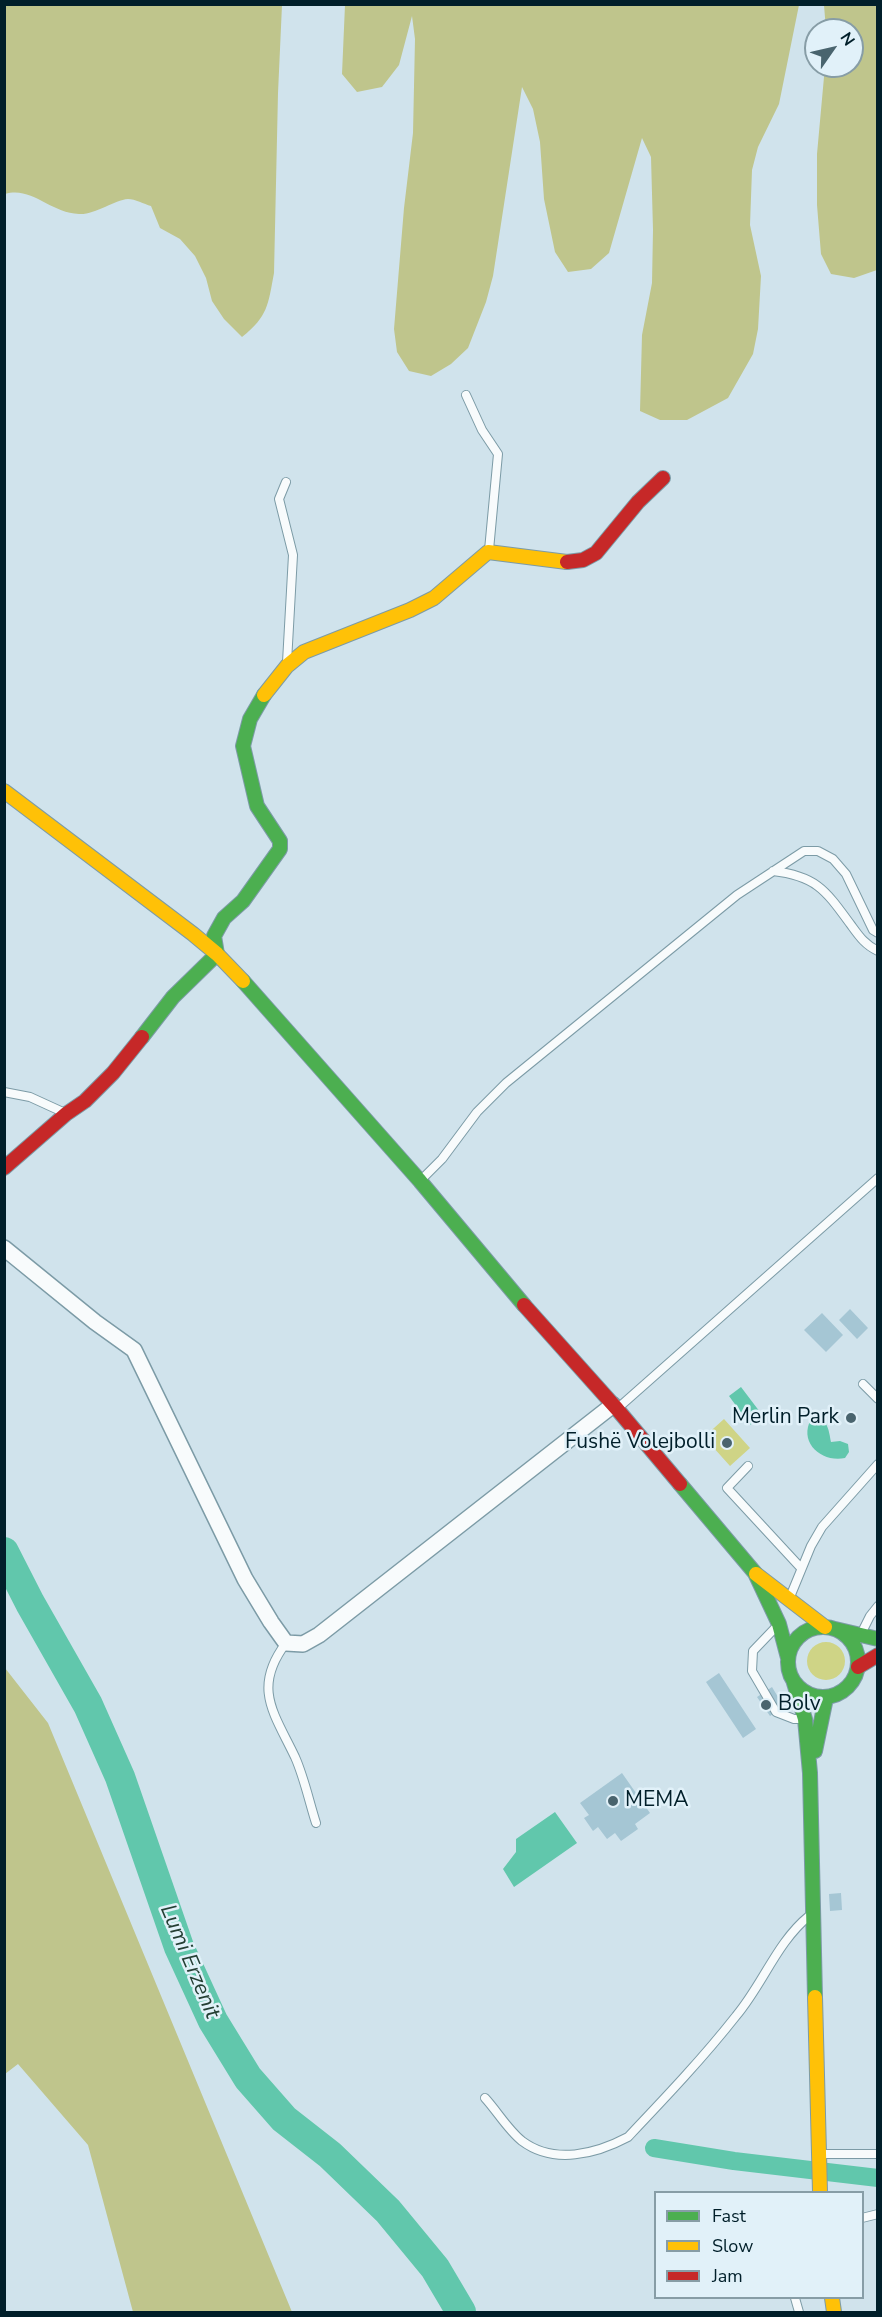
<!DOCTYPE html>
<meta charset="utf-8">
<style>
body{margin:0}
#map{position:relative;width:882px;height:2317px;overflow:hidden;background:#d0e3ec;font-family:"Nunito Sans",sans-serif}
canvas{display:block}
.frame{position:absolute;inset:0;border:6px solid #011f2a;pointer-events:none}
.legend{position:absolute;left:654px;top:2191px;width:210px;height:108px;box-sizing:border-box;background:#e1f1f9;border:2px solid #879da6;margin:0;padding:8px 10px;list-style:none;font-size:18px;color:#011f2a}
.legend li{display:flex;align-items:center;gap:12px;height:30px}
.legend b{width:30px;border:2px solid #879da6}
.north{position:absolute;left:804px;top:18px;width:60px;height:60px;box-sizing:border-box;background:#e1f1f9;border:2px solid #879da6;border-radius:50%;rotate:56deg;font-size:16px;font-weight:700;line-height:24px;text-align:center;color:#011f2a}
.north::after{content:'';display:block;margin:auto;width:21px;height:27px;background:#49646e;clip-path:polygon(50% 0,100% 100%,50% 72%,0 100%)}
</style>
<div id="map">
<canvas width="882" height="2317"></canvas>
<div class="frame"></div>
<ul class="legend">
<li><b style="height:8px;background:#4caf50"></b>Fast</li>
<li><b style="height:8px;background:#ffc107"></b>Slow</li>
<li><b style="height:8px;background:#c62828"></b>Jam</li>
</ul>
<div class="north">N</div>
</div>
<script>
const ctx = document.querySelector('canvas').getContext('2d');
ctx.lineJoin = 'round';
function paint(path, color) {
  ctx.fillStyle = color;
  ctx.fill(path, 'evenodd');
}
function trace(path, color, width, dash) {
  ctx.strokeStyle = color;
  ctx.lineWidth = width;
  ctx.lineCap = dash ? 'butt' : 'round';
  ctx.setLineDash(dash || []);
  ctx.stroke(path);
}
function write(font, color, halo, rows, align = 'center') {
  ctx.font = font + ' "Nunito Sans",sans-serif';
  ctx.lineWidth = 5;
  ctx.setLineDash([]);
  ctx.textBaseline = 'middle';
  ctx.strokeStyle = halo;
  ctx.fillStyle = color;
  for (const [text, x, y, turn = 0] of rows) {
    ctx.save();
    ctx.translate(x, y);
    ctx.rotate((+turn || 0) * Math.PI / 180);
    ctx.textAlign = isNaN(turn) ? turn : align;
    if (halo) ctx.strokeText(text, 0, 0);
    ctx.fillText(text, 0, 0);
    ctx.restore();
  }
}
paint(new Path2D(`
 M724,1419L750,1448L730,1466L704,1437Z
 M807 1661a19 19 0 1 1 38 0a19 19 0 1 1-38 0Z`), '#cfd486');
paint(new Path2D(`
 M5,4L282,5L278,93L274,273C268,305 268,316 242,337L224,319L212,301L206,278L195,256L180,239L160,228L151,206C144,204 135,199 128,199C114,200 95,215 79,214C50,213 32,186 5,194Z
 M345,5H799L779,104L758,147L752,170L750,225L761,276L758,329L753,354L728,398L687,420H660L640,411L642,335L652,283L653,230L651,157L642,138L609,253L591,269L568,272L555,252L544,199L540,142L533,109L522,87L493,276L486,302L468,348L451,364L431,376L409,371L397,352L394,329L404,208L413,133L415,39L412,16L399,65L382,87L357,92L342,74Z
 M824,5H877V270L854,278L831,274L821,254L817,205V154L825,66H852V30H826Z
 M5,1668L48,1723L292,2312H133L88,2145L18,2064L5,2074Z`), '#bfc58c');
paint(new Path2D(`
 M741,1387L763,1416L750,1425L729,1396Z
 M816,1417C828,1420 829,1431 831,1442L840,1441L848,1444L849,1452L845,1458C822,1463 798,1443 811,1419Z
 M555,1812L577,1843L514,1887L503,1869L516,1852V1839Z`), '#61c7ac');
trace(new Path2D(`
 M654,2148L734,2161L878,2178`), '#61c7ac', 18);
trace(new Path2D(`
 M4,1552L30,1603L88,1705L120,1777L179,1947L213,2021L248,2078L284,2119L330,2155L388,2211L435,2268L461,2312`), '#61c7ac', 30);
paint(new Path2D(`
 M850,1309L868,1328L857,1339L839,1320Z
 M822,1313L843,1335L826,1352L804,1330Z
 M719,1673L756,1729L743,1738L706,1682Z
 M772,1687L784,1707L770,1716L757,1697Z
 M622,1773L650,1813L635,1824L638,1829L621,1841L615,1833L607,1839L598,1827L593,1831L584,1818L589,1815L580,1803Z
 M841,1893L842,1910L830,1911L829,1894Z`), '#a5c6d4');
const lane = new Path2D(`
 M466,395L482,430L498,454L489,550
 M286,482L279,499L293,555L287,662
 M773,871C817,876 826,891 851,925C859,936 865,945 878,951
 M4,1092L30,1097L65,1113
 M421,1180L442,1159L477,1112L506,1083L737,895L804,851H818L833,859L846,874L873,930L878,933
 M863,1384L878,1399
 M618,1408L878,1178
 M748,1466L727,1488L801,1568
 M790,1597L811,1546L822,1527L878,1464
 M776,1627L753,1651L752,1671L776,1712L794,1719H803
 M861,1634L870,1616L878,1606
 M286,1643C252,1688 274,1713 295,1757C304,1777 309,1801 316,1823
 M485,2098C497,2111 508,2130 522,2141C554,2165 596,2154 628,2137C665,2098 703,2058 736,2016C763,1984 777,1942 809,1916
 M822,2154H878
 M862,2218L878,2214
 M795,2298L799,2312`);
const street = new Path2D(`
 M4,1248L95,1322L134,1350L245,1579L271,1622L286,1643L303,1644L319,1635L613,1405`);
const fast = new Path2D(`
 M243,981L420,1181L524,1305
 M142,1037L173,997L217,954L214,936L224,918L243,901L280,849V841L257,806L243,746L250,719L264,695
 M680,1484L755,1573L779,1624L788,1658
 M788 1662a35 35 0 1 1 70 0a35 35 0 1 1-70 0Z
 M835,1629L878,1639
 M794,1683L805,1719L810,1773L815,1997
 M815,1751L826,1698`);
const slow = new Path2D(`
 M264,695L287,666L304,652L410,610L434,598L488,552L567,562
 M4,791L193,934L217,954L243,981
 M756,1574L825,1627
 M815,1997L820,2192
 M832,2298L834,2312`);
const jam = new Path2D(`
 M567,562L583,560L596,553L638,502L663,478
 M4,1168L66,1114L85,1101L113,1073L142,1037
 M524,1305L617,1409L680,1484
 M858,1667L878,1655`);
trace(lane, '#7c9ba6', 10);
trace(street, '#7c9ba6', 18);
trace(fast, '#7c9ba6', 16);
trace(slow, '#7c9ba6', 16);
trace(jam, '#7c9ba6', 16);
trace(lane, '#f8fbfc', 8);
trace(street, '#f8fbfc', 15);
trace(fast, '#4caf50', 14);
trace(slow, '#ffc107', 14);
trace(jam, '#c62828', 14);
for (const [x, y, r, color] of [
 [851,1418,6,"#49646e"],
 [727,1443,6,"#49646e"],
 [766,1705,6,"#49646e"],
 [613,1801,6,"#49646e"]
]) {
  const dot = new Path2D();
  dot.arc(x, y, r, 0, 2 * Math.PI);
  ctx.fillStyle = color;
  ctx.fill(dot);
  trace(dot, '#e1f1f9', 2);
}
write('21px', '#011f2a', '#e1f1f9', [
 ["Merlin Park",839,1418],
 ["Fushë Volejbolli",715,1443],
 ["Bolv",778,1705,"left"],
 ["MEMA",625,1801,"left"]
], 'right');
write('italic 22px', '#243f34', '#e1f1f9', [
 ["Lumi Erzenit",189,1962,67]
]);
</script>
